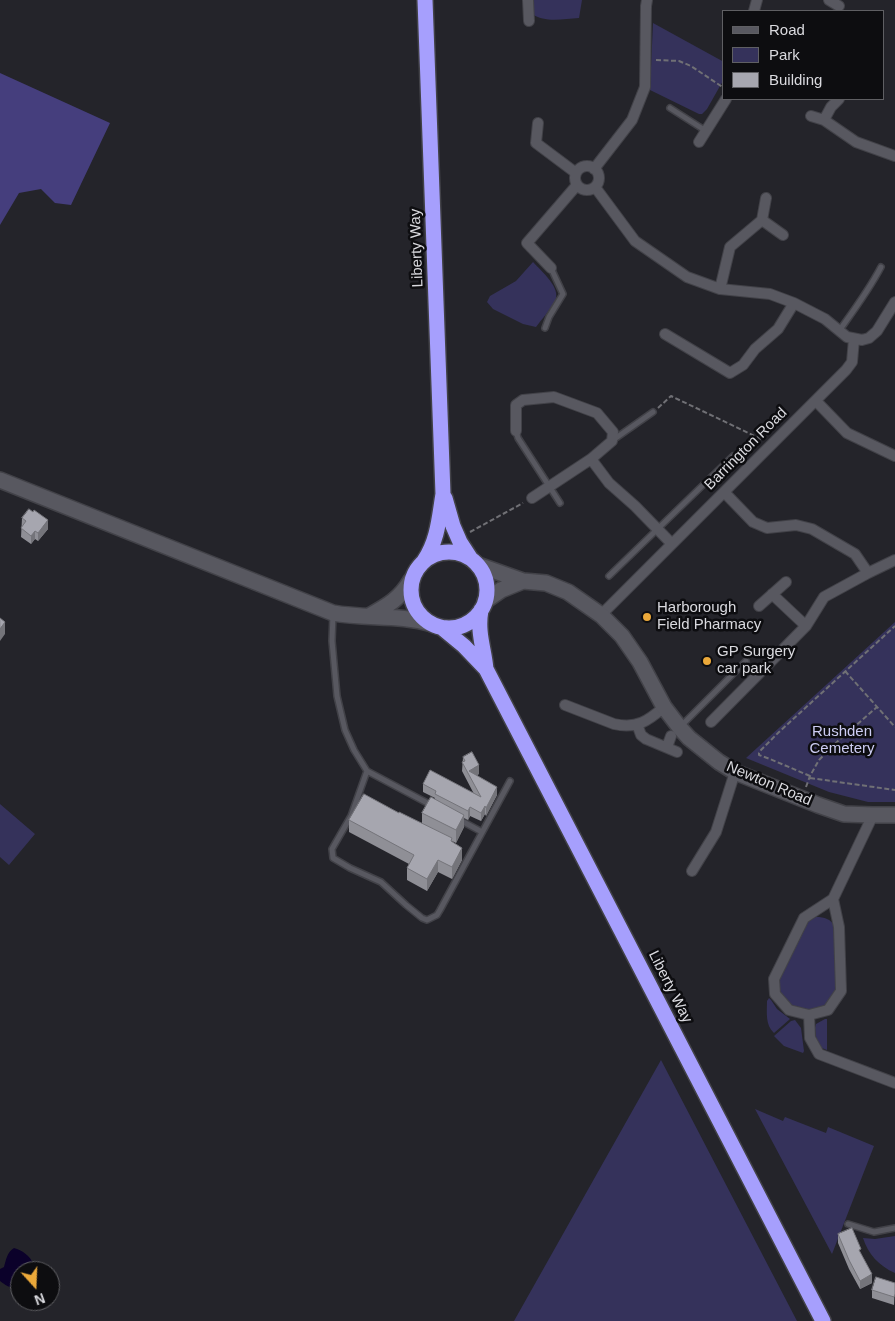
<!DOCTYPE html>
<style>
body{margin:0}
#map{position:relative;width:895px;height:1321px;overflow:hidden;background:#24242a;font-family:Arial,sans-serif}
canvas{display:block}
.legend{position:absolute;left:722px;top:10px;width:162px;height:90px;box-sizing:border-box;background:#0d0d10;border:1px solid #5f5f63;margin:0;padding:6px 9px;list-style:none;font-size:15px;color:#dadadf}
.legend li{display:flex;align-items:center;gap:10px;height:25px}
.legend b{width:25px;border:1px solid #5f5f63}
.north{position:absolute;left:10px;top:1261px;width:50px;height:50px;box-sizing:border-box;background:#0d0d10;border:1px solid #5f5f63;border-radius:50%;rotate:160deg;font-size:14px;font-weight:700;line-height:20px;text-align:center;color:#dadadf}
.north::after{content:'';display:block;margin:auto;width:18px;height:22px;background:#eca93a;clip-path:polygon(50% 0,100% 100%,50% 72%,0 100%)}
</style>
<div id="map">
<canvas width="895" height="1321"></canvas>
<ul class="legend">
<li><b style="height:6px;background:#585860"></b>Road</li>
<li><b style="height:14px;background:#35325b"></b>Park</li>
<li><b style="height:14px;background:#a6a6af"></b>Building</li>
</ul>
<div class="north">N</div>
</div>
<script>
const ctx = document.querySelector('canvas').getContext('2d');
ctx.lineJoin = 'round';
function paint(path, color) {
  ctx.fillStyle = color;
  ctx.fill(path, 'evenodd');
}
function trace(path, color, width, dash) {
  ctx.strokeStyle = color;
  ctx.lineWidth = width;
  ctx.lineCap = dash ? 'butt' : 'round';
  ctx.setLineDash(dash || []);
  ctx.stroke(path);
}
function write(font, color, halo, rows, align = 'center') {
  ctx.font = font + ' Arial,sans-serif';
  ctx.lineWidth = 5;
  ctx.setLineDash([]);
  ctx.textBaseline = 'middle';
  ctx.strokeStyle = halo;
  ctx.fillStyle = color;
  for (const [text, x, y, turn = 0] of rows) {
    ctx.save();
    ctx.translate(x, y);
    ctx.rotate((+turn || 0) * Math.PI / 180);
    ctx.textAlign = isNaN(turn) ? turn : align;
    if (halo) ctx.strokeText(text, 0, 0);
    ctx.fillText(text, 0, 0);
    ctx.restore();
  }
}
paint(new Path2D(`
 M531,0H582L579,18C563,19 545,23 532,14Z
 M653,23L724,62V79L707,109L702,114H699L650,90Z
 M533,262C541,271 562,288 555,301C550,310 542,319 536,327L523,324L493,309L487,302L490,296L516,281Z
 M895,622V802H868L829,792L746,758Z
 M0,804L35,834L9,865L0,857Z
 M816,917C825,917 830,919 835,926L838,987L827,1005L810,1011L792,1008L782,999L777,983L807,922Z
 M769,998L771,1000L777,1009L790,1019L774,1033C765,1025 767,1012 767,1001Z
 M825,1019H827V1050L819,1047L817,1044L815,1028L816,1024Z
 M795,1020L801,1028L804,1051L803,1053L784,1046L774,1036L791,1021Z
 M661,1060L797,1321H514Z
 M755,1109L783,1121L785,1117L826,1133L828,1127L874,1146L832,1254Z
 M895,1236V1273C879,1266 868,1254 863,1238L875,1239Z`), '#35325b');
paint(new Path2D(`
 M0,73L110,123L71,205L55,203L41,189L19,193L0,225Z`), '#453e7d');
paint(new Path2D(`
 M14,1248C22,1250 30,1256 33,1263L31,1271H20V1287C12,1290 7,1286 0,1281V1269L4,1267C6,1260 7,1252 14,1248Z`), '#0b012a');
const lane = new Path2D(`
 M670,108L706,131
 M545,328L549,317L563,294L551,268
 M839,331C854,310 869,290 881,267
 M516,431L518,438L560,503
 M613,440L653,412
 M609,576L733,456
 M333,614L332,641L337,696L345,730L354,750L367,771L433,806
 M681,726L746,661
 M367,771L351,816L332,849L333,858L350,868L381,882L406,905L422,918L427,920L437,915L440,910L510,781
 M458,819L482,832
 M848,1224L874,1232L895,1228`);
const street = new Path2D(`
 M528,0L529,21
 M829,0L839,6
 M754,11L757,0
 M811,116L824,120L856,142L895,156
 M824,120L831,107L839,99
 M538,123L536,143L576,173
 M699,142L726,99
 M575 178a12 12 0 1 1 24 0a12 12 0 1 1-24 0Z
 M594,169L632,120L645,87L646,6L647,0
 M595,187L635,241L687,277L720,289L770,294L794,303L825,319L847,337L862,340L869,338L877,331L895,302
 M762,220L766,198
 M551,268L527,243L577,185
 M720,289L730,247L762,220L783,235
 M665,334L730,373L743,365L755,349L778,329L794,303
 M816,401L847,433L895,456
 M516,431V405L523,400L554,397L597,413L613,432L612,441L591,459L532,498
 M591,459L609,483L635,506L672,544
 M724,492L753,522L767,528L796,525L812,529L855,554L868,573
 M772,594L806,626
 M759,606L786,582
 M601,615L846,370L852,362L854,339
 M565,705L614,724C637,729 648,721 664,707
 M711,722L806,626L824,597L868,573L895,560
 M637,724L641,735L646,739L677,752
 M667,747L671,736
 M873,815L833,899L804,918L774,979L775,994L789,1010L809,1015L810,1038L819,1054L895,1083
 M692,871L716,832L735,772
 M809,1015L828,1010L841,991L839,927L833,899`);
const secondary = new Path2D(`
 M0,480L333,613C366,619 400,614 432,624
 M478,565L523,581L546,583L568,592L601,615L622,636L640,662L664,707L680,728L689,738L719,762L735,772L818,805L844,814L873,815H895
 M485,601L501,590L523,581
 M369,616C387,606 400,599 411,580`);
const highway = new Path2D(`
 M445,498L453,526L460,542L471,559
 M411 590a38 38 0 1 1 76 0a38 38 0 1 1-76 0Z
 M424,561C438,540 439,518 443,494L425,0
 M481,610C477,633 484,648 486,669L823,1321
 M441,627L464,646L486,669`);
trace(lane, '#424248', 8);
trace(street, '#424248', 12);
trace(secondary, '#424248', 18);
trace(highway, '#424248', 18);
trace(new Path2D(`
 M656,60L679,61L691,66L724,88
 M658,408L671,396L761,439
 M470,532L523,503
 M845,671L895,727
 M810,776L770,759L759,755V753L761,750L779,732L895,626
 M810,778L895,790
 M806,787L810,776L819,760L838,741L877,707`), '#707075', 2, [5, 2.5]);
trace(lane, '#585860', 5);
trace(street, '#585860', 10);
trace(secondary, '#585860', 15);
trace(highway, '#a69ffd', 15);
paint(new Path2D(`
 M22,518L48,529L38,541L35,539L31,544L21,537Z
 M463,757L479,774L477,775L497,795L486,816L485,814L481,821L470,816L468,820L464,818V827L456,843L452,841L462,860L452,879L438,872L427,891L407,880V868L409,864L349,832V820L399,813L422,824V813L435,799V798L423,792V784L474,794L462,771Z
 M838,1234L861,1254L872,1283L860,1289L849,1269L838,1243Z
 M895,1283L894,1305L872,1298V1290Z`), '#8f8f96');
paint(new Path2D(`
 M48,520V529L38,541V533Z
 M35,531V539L31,544V536Z
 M5,622V634L0,641V629Z
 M479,765V774L470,778L469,771Z
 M497,787V795L486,816V808Z
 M485,806V814L481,821V813Z
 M470,807V816L468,820V811Z
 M464,815V827L456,843V830Z
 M462,848V860L452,879V867Z
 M438,860V872L427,891V879Z
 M872,1274V1283L860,1289V1281Z`), '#74747a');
const building = new Path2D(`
 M29,509L33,512L34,510L48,520L38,533L35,531L31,536L21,528L26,521L22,518Z
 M0,618L5,622L0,629Z
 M472,752L479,765L469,771L497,787L486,808L485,806L481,813L470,807L468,811L435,794L436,791L423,784L430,770L481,797L462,762L465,761L463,757Z
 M364,794L399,813V812L452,838L451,841L462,848L452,867L438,860L427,879L407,868L414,855L349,820Z
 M431,797L464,815L456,830L422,813Z
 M852,1228L861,1249L859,1250L872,1274L860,1281L849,1260L838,1234Z
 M876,1277L895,1283V1294L894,1297L872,1290Z`);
paint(building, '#a6a6af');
trace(building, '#74747a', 1);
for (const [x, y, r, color] of [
 [647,617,5,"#eca93a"],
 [707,661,5,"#eca93a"]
]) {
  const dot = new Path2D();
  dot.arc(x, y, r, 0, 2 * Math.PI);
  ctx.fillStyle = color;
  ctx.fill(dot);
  trace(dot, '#0d0d10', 2);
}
write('15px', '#dadadf', '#0d0d10', [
 ["Liberty Way",417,248,-92],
 ["Barrington Road",746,449,-45],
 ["Newton Road",769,784,23],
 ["Liberty Way",670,987,63]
]);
write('15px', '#dadadf', '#0d0d10', [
 ["Harborough",657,608],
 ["Field Pharmacy",657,625],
 ["GP Surgery",717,652],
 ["car park",717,669]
], 'left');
write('15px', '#cdcdf3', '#0d0d10', [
 ["Rushden",842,732],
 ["Cemetery",842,749]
]);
</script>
